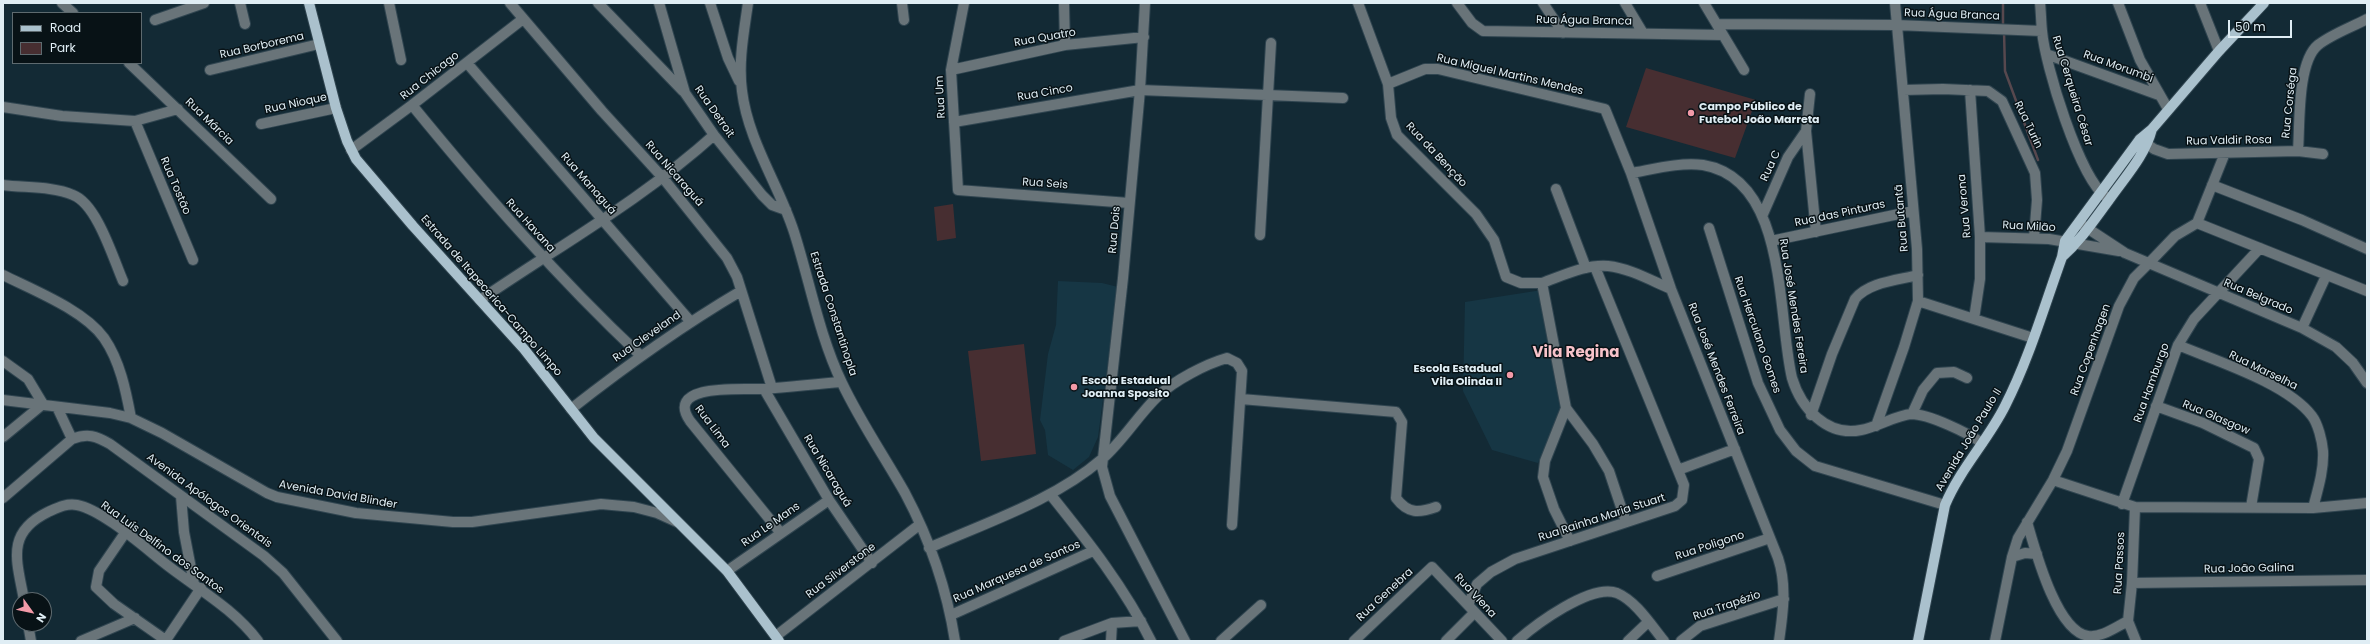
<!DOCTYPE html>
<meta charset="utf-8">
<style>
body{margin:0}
#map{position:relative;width:2370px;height:644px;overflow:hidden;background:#132a35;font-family:Poppins,sans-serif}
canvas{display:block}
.frame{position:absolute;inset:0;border:4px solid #dfedf4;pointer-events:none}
.legend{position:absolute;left:12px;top:12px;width:130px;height:52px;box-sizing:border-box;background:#081216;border:1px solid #5e6a6f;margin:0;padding:5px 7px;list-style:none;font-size:12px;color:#dfedf4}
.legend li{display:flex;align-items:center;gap:8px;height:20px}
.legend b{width:20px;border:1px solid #5e6a6f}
.north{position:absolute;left:12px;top:592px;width:40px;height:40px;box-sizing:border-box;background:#081216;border:1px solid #5e6a6f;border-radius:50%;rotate:123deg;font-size:11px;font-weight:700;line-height:16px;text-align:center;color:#dfedf4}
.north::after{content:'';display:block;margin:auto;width:14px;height:18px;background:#f39aa8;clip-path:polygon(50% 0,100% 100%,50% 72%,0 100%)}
.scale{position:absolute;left:2228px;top:20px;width:64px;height:18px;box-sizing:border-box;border:2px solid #dfedf4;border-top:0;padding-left:5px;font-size:12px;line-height:14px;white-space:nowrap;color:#dfedf4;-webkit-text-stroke:3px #081216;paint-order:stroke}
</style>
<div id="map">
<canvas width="2370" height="644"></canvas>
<div class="frame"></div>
<ul class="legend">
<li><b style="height:5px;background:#aac1cd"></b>Road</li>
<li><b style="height:11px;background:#472e31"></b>Park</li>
</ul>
<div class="north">N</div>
<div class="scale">50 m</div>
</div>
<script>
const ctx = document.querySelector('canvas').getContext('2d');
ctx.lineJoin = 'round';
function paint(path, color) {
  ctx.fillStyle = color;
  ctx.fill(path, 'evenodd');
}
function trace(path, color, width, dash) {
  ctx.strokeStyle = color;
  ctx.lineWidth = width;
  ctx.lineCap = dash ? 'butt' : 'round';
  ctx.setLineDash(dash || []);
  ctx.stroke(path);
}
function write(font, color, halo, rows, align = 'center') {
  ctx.font = font + ' Poppins,sans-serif';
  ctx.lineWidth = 3;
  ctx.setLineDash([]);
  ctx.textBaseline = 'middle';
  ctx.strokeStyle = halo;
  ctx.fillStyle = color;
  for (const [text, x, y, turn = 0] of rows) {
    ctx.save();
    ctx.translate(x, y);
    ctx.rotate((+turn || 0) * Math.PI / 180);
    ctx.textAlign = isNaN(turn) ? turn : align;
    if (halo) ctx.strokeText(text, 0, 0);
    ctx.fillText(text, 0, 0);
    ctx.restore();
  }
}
paint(new Path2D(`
 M1058,281L1102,283L1118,287L1098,437L1089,457L1073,470L1048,455L1045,430L1040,420L1048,354L1056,325Z
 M1542,290L1563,408L1538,463L1492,450L1463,391L1465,302Z`), '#163644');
paint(new Path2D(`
 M1646,68L1756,100L1735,158L1626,127Z
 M953,204L956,238L937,241L934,207Z
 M1024,344L1036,454L981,461L968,351Z`), '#472e31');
trace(new Path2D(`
 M2003,3V26
 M2004,31L2005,71L2038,160`), '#57484e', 2.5);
const minor = new Path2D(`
 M62,3L73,13
 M240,3L245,24
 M389,3L401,60
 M510,3L602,111L663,178L727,258L737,277L772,388
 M598,3L683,91
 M659,3L685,93L714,135L762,195L772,205L786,210
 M710,3L728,58L739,81
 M748,3C744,32 738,62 742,91C748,141 779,185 794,232C810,282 819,335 842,383C860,421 884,456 905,493C929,538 947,590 955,641
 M902,3L904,20
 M964,3L951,70L958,190L1129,203
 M1064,3L1065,45
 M1145,3L1140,90L1123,278L1102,467L1110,496L1185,641
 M1358,3L1388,84L1391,118L1397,135L1476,214L1494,240L1506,277L1521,283H1542
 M1457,3L1472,23L1483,31L1723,35
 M1543,3L1563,33
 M1625,3L1643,33
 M1704,3L1744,70
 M2040,3C2041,12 2041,21 2042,31C2045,65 2079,177 2106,197
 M2118,3L2140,60L2168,109
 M2200,3L2219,51
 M155,20L204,3
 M1717,24L1896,25L2042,31
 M2046,54L2159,95
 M129,63L271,199
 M467,63L690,321
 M210,70L319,44
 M951,70L1065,45L1144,37
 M1388,84L1425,69H1438L1605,109L1631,173L1671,289L1778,558C1787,585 1783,613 1779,641
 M1903,90L1943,89L1988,91L2002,101L2035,173L2037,200L2034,238
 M1970,90L1980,237V279L1974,319
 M1810,94L1806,131L1816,232
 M412,105C484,193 557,277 640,355
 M3,107L62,116L135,121L178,109
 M135,121L193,260
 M954,122L1140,90L1343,98
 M261,124L336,108
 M2140,139L2154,149L2168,154L2298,151L2323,154
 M351,150L412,105L523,19
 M2298,151C2300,125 2297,62 2318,45C2332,34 2352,27 2367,19
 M1631,173C1654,169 1680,162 1703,165C1788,179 1777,315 1792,378C1801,408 1827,437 1861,430C1877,427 1897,415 1911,414C1929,414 1968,433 1982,443
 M3,185C25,188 52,186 73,195C97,204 113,258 123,281
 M2212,185L2302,220L2367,249
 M1556,189L1586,268
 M1763,214L1788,157L1806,131
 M2197,223L2225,153
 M2081,224L2125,253L2302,328L2336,347L2353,363L2367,383
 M1709,228L1758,383L1780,430L1796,451L1815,466L1945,505
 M1260,235L1271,43
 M1980,237L2049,239L2119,251
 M1771,241L1913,211
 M3,275C33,290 84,310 104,338C120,361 126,391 131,418
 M480,300C559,246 643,199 714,135
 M1918,301L2033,338
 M2302,328L2326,276
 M2178,345C2216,361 2287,383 2312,416C2318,424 2322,440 2323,451C2324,470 2318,489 2313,508
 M3,361L28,379L43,404L3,437
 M764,389L829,500L872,563
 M1241,399L1396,412L1402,422L1396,498C1408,514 1419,513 1436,507
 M3,400L110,413L131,418L162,433L267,493L277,497L356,513L453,522H472L601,504L634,507L657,513L677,522
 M2156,406L2203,423L2254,448L2259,459L2251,507
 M57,407L72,439C88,433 96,436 110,444L264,556L283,573L337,641
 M1566,408L1593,444L1609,471L1626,522
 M571,409C627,365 680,327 741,291
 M1912,414L1923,390L1937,373L1954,372L1967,378
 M1811,415L1832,354L1855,299C1868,282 1899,280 1918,275
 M1876,426L1904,347L1918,301L1917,249L1895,3
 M1678,470L1735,449
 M2053,480L2135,507L2313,508L2367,503
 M1050,494C1087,540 1125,588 1151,641
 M181,496L184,532L194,584
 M3,498L72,439
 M2122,504L2178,345L2194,319L2260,248
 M2135,507L2132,583L2128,621L2136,641
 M2027,522C2035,549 2056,631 2088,636C2101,638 2116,627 2128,621
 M780,532L690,421C663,382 747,390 764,389C790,387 816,384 841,382
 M125,533L99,571L96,587L114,604L167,641
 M1570,541L1554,509L1543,477L1545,461L1566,408L1542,283C1562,276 1586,264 1608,266C1629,268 1652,281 1671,289
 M929,548C987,522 1053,501 1102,459C1123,441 1138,415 1158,396C1175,380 1206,364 1227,358L1237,363L1242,371L1232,525
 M2012,557L2025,553L2037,554
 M727,571L829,500
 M1657,576L1770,538
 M2132,583L2367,580
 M24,600C17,561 5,533 48,512C57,508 66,503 77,505C103,510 145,548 167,565C198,589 234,609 258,641
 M1468,605L1477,584L1491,572L1515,559L1675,506L1682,500L1684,485L1595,267
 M951,615L1093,551
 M28,624L31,641
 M776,636L919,525
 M166,640L201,588
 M81,641L135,618
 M1064,641L1112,623L1141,621
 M1111,641L1112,623
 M1221,641L1261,605
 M1354,641L1432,567L1502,641
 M1446,641L1474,613
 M1517,641C1535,625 1591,583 1617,593C1636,601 1651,625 1664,641
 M1628,641L1648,622
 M1681,641L1700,626L1784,599
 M1995,641L2012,557L2018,538L2053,480L2067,451L2119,306L2134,278L2150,262L2175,236L2197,223L2367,291`);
const major = new Path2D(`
 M309,3L336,108L347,141L356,159L413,226L524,349L594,438L727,571L779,641
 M2062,257C2081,240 2094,220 2109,200C2125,177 2145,156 2152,129
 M1918,641L1945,505C1960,469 1988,440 2005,406C2029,359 2044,307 2062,257L2065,241L2140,139L2152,129L2219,51L2264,3`);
trace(minor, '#304550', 12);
trace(major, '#304550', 12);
trace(minor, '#697479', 10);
trace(major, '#aac1cd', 10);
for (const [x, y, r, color] of [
 [1691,113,4,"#f39aa8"],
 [1510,375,4,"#f39aa8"],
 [1074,387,4,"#f39aa8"]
]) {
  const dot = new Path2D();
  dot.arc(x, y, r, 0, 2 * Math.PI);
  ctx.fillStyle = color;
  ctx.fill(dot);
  trace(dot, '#081216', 1.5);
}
write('11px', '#dfedf4', '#081216', [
 ["Rua Água Branca",1952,15,2],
 ["Rua Água Branca",1584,21,1],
 ["Rua Quatro",1045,38,-10],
 ["Rua Borborema",262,46,-13],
 ["Rua Morumbi",2118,67,20],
 ["Rua Miguel Martins Mendes",1510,75,13],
 ["Rua Chicago",430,76,-38],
 ["Rua Cerqueira César",2072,91,73],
 ["Rua Cinco",1045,93,-10],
 ["Rua Um",941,97,-93],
 ["Rua Corséga",2290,103,-84],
 ["Rua Nioque",296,104,-12],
 ["Rua Detroit",714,112,55],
 ["Rua Márcia",209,122,44],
 ["Rua Turin",2028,125,64],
 ["Rua Valdir Rosa",2229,141,-1],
 ["Rua da Benção",1436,155,47],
 ["Rua C",1771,166,-65],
 ["Rua Nicaraguá",674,174,49],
 ["Rua Managuá",588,184,49],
 ["Rua Seis",1045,184,4],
 ["Rua Tostão",175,186,67],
 ["Rua Verona",1965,206,-95],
 ["Rua das Pinturas",1840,214,-12],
 ["Rua Butantã",1902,218,-95],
 ["Rua Havana",530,226,48],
 ["Rua Milão",2029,227,3],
 ["Rua Dois",1115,230,-85],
 ["Estrada de Itapecerica-Campo Limpo",491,296,49],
 ["Rua Belgrado",2258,297,23],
 ["Rua José Mendes Fereira",1793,306,81],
 ["Estrada Constantinopla",833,314,72],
 ["Rua Herculano Gomes",1757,335,71],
 ["Rua Cleveland",647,337,-35],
 ["Rua Copenhagen",2091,350,-70],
 ["Rua José Mendes Ferreira",1716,369,69],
 ["Rua Marselha",2263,371,26],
 ["Rua Hamburgo",2152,383,-70],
 ["Rua Glasgow",2216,418,23],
 ["Rua Lima",712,427,53],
 ["Avenida João Paulo II",1969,440,-59],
 ["Rua Nicaraguá",827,471,59],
 ["Avenida David Blinder",338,495,10],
 ["Avenida Apólogos Orientais",209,501,36],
 ["Rua Rainha Maria Stuart",1602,518,-18],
 ["Rua Le Mans",771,525,-35],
 ["Rua Poligono",1710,546,-18],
 ["Rua Luís Delfino dos Santos",162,548,36],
 ["Rua Passos",2120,563,-87],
 ["Rua João Galina",2249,569,-1],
 ["Rua Silverstone",841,571,-37],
 ["Rua Marquesa de Santos",1017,572,-24],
 ["Rua Genebra",1385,595,-43],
 ["Rua Viena",1475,596,47],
 ["Rua Trapézio",1727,606,-19]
]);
write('bold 11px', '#dfedf4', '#081216', [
 ["Campo Público de",1699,107],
 ["Futebol João Marreta",1699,120],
 ["Escola Estadual",1502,369,"right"],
 ["Vila Olinda II",1502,382,"right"],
 ["Escola Estadual",1082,381],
 ["Joanna Sposito",1082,394]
], 'left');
write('bold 15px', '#f7c3ca', '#081216', [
 ["Vila Regina",1576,353]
]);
</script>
